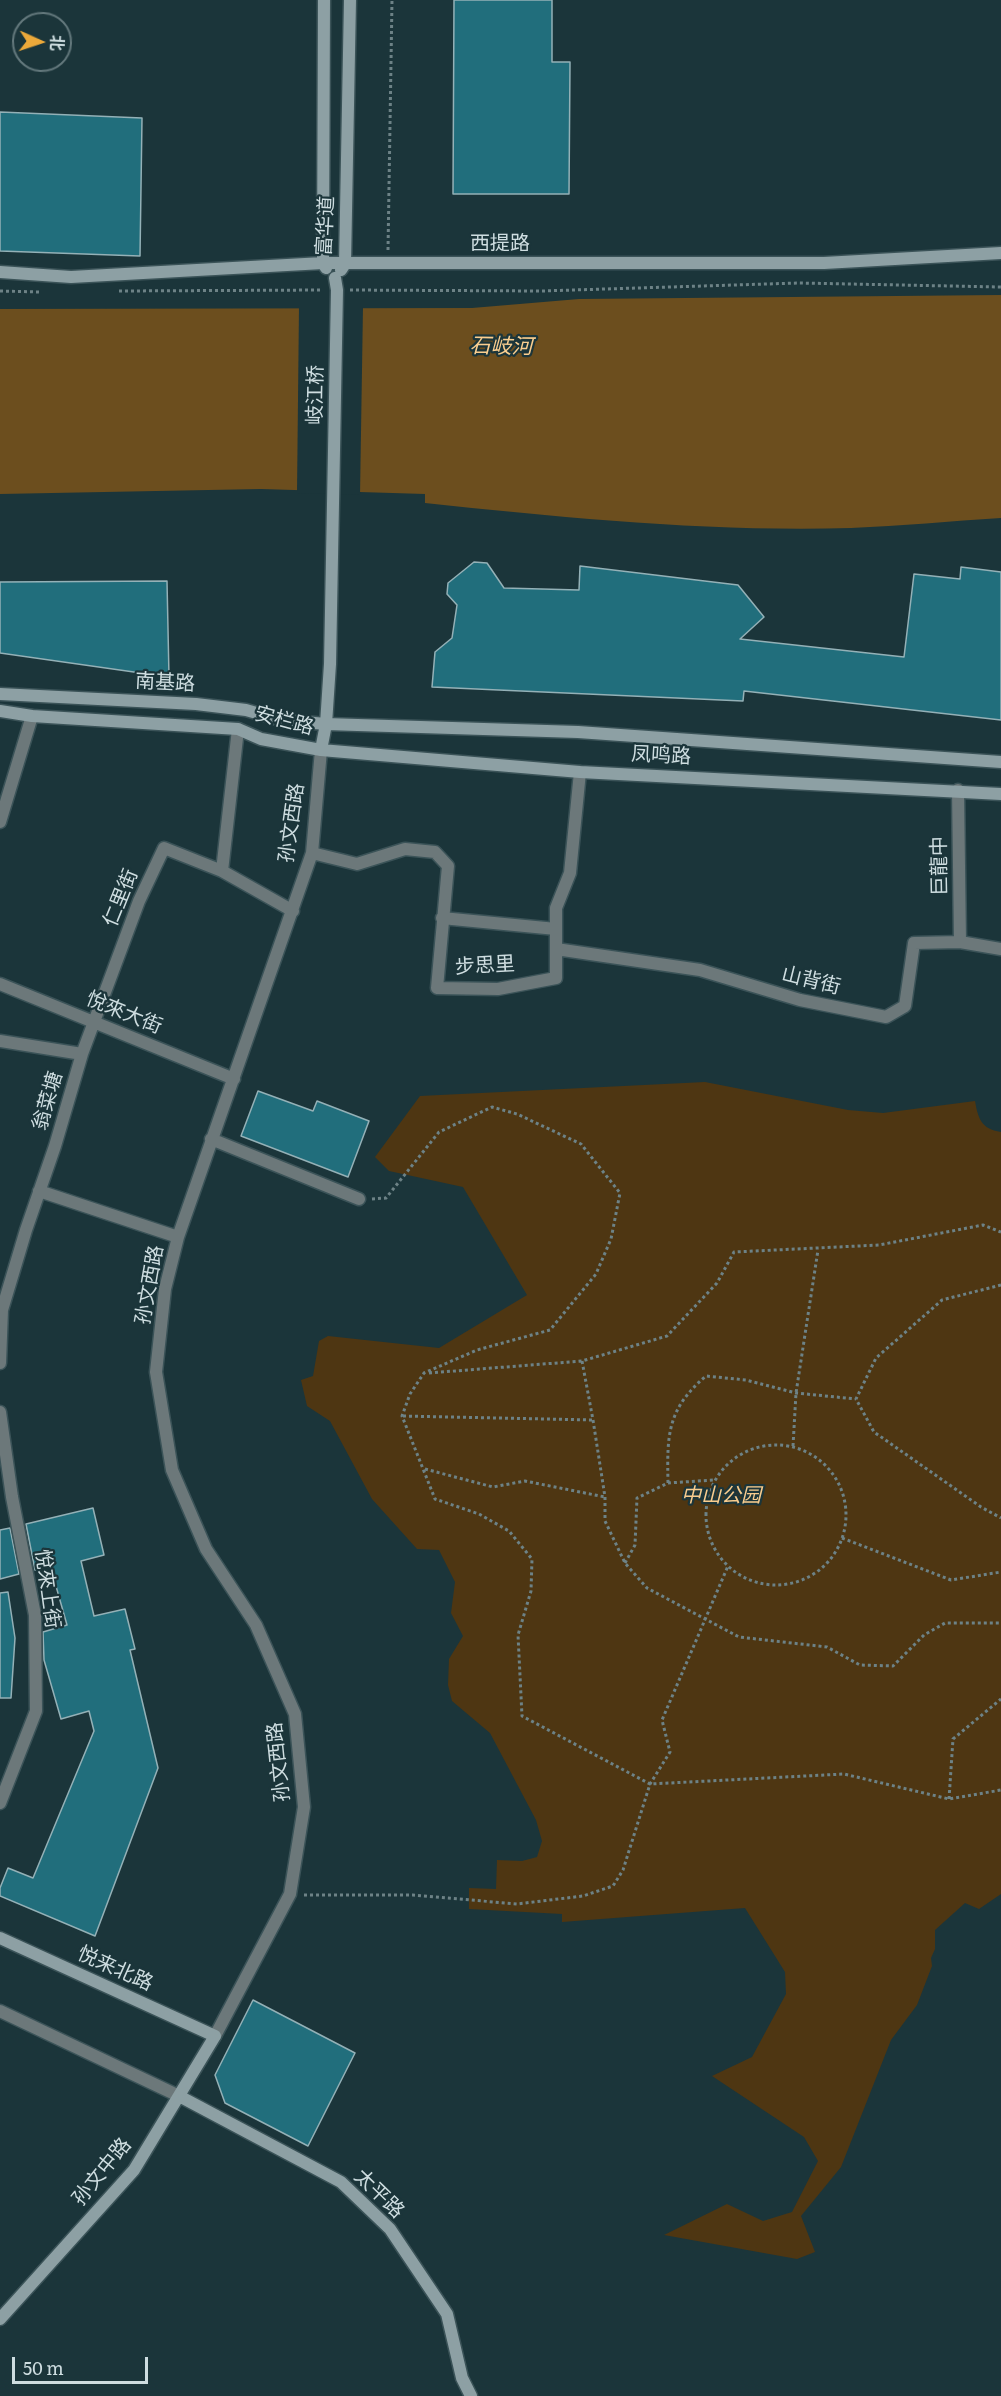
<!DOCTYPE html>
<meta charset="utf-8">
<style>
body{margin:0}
#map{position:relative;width:1001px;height:2396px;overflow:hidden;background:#1b353a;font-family:Literata,"Noto Sans SC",serif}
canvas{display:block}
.north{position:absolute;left:12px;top:12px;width:60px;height:60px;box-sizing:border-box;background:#1b353a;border:2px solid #63787c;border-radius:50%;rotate:93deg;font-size:16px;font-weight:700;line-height:24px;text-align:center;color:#cedde0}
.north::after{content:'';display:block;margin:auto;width:21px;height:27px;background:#eca93a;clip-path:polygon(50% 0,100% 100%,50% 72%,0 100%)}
.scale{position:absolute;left:12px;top:2357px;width:136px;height:27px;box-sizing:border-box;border:3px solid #cedde0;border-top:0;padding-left:8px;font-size:18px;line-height:21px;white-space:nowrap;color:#cedde0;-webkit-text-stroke:4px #1b353a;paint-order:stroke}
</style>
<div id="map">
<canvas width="1001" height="2396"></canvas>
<div class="north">北</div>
<div class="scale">50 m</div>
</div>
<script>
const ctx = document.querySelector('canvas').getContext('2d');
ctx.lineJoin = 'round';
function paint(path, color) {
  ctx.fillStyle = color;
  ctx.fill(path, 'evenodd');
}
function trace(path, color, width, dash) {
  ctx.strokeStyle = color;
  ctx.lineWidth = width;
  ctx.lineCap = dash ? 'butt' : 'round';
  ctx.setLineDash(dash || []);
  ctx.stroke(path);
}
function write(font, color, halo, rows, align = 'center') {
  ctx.font = font + ' Literata,"Noto Sans SC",serif';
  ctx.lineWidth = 4.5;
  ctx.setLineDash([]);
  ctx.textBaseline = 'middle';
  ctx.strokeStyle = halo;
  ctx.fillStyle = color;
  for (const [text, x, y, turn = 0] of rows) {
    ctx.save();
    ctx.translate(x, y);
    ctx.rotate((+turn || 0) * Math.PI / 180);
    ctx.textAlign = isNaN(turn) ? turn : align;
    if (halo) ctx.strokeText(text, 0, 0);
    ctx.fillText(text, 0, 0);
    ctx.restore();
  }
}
paint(new Path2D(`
 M705,1082L848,1110L883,1113L975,1101C978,1118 981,1129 1001,1132V1894L979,1909L965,1903L935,1930V1949L931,1958L932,1966L917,2005L891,2040L841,2167L801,2216L815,2252L797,2259L664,2235L727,2204L763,2221L792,2212L818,2161L804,2137L712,2076L752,2057L786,1994L785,1972L745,1908L562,1922V1914L469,1909V1888L496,1889L497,1860L522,1861L537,1857L542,1841L536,1820L490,1733L452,1701L448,1685L449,1659L463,1636L451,1613L455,1582L439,1550L417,1549L372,1499L330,1421L307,1406L301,1380L313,1376L319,1341L328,1336L439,1348L527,1295L463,1187L389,1171L375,1157L420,1096Z`), '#4e3612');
paint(new Path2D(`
 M1001,295V518C951,521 901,526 851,528C710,532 566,518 425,503V494L261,489L0,494V309L472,308L579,299Z`), '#6c4e1e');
paint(new Path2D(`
 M299,306H363L360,495L297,493Z`), '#1b353a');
const building = new Path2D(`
 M454,0H552V62H570L569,194H453Z
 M0,112L142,118L140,256L0,251Z
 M474,562L487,563L504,588L579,590L580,566L738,585L764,617L740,639L904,657L914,574L960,579L961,567L1001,572V720L744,691L743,701L432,687L435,652L452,638L457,605L447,594L448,583Z
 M167,581L169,677L0,653V582Z
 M258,1091L313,1111L317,1101L369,1121L348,1177L241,1136Z
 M93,1508L104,1555L81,1561L94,1616L125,1609L135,1649L130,1650L158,1768L95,1936L0,1896V1888L8,1868L33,1878L94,1731L89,1711L61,1719L44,1660L43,1632L67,1625L50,1565L35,1570L26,1524Z
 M10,1528L19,1574L0,1579V1530Z
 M8,1592L15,1638L11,1698H0V1593Z
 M253,2000L355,2053L308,2146L225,2103L215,2075Z`);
paint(building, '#216e7c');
trace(building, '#94b1b7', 1.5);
const street = new Path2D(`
 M958,790L960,942
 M0,822L32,716
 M312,853L357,864L405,849L435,852L448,866L437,988L498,989L556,978V908L570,873L580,772
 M222,871L238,729
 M442,918L556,929
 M556,949L700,970L800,1000L886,1017L905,1006L914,943L960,942L1001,949
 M0,984L234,1079
 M0,1041L82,1054
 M211,1139L359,1199
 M39,1191L178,1237
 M0,1363L2,1310L26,1230L55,1146L82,1054L139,901L164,848L222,871L293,911
 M0,1412L12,1497L35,1615L36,1711L0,1803
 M0,2011L179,2096
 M215,2036L290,1894L304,1807L295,1714L256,1625L206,1549L172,1470L156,1372L165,1289L178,1237L312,853L321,750`);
const secondary = new Path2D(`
 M324,0L323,263L326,268
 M341,270L345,264L350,0
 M0,272L71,277L323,263H824L1001,253
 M0,694L196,704L246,710L281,720L326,724L578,732L1001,762
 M0,711L32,716L238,729L261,739L321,750L580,772L1001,794
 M321,750L326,724L330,664L337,290L335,278
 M0,1938L215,2036L134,2170L0,2319
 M179,2096L341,2182L390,2229L447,2314L462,2378L471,2396`);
trace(street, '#3b5358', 15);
trace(secondary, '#3b5358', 15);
trace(new Path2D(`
 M388,250L392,0
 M350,290L541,291L799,283L1001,287
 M0,291L40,292
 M119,291L322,290
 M372,1199L386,1198L439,1132L492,1107L517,1114L581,1144L620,1193L611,1239L596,1274L550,1330L477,1350L424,1373L410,1394L402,1416L435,1499L479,1514L509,1531L532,1559L531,1591L518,1635L522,1716L650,1784L844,1774L949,1799L1001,1790
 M1001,1285L942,1300L876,1358L856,1399L874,1432L981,1507L1001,1518
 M582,1361L593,1420L605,1497V1521L625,1563L647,1588L739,1637L827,1647L860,1665L893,1666L924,1635L945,1623H1001
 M429,1373L582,1361L667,1336L717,1283L734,1252L879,1245L983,1225L1001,1232
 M403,1416L593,1420
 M706 1515a70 70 0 1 1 140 0a70 70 0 1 1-140 0Z
 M793,1446L796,1393L818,1250
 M425,1469L493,1487L525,1481L605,1497
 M668,1483C667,1435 667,1409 706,1376L746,1380L796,1393L856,1399
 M842,1538L951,1580L1001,1572
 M625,1563L635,1545L637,1498L668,1483L714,1480
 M949,1799L953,1739L1001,1699
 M304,1895H413L517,1904L583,1896L613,1886L623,1870L650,1784L670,1752L662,1720L728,1566`), '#6d8286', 3, [3, 3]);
trace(street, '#6c787a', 12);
trace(secondary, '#8da0a4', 12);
write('20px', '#cedde0', '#1b353a', [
 ["富华道",326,226,-87],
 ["西提路",500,244],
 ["岐江桥",316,395,-89],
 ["南基路",165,683,3],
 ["安栏路",284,721,15],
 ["凤鸣路",661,756,3],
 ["孙文西路",292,823,-82],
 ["巨龍中",940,866,-91],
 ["仁里街",121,898,-68],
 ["步思里",485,966,-3],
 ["山背街",811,981,14],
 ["悅來大街",124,1013,22],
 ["翁菜塘",48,1101,-74],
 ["孙文西路",150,1285,-80],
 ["悅來上街",47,1589,82],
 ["孙文西路",279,1762,-96],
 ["悦来北路",115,1969,24],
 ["孙文中路",102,2172,-51],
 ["太平路",379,2194,44]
]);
write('italic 20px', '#f8cc8e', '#1b353a', [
 ["中山公园",721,1496]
]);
write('italic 21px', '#face8f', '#1b353a', [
 ["石岐河",501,347,1]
]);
</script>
